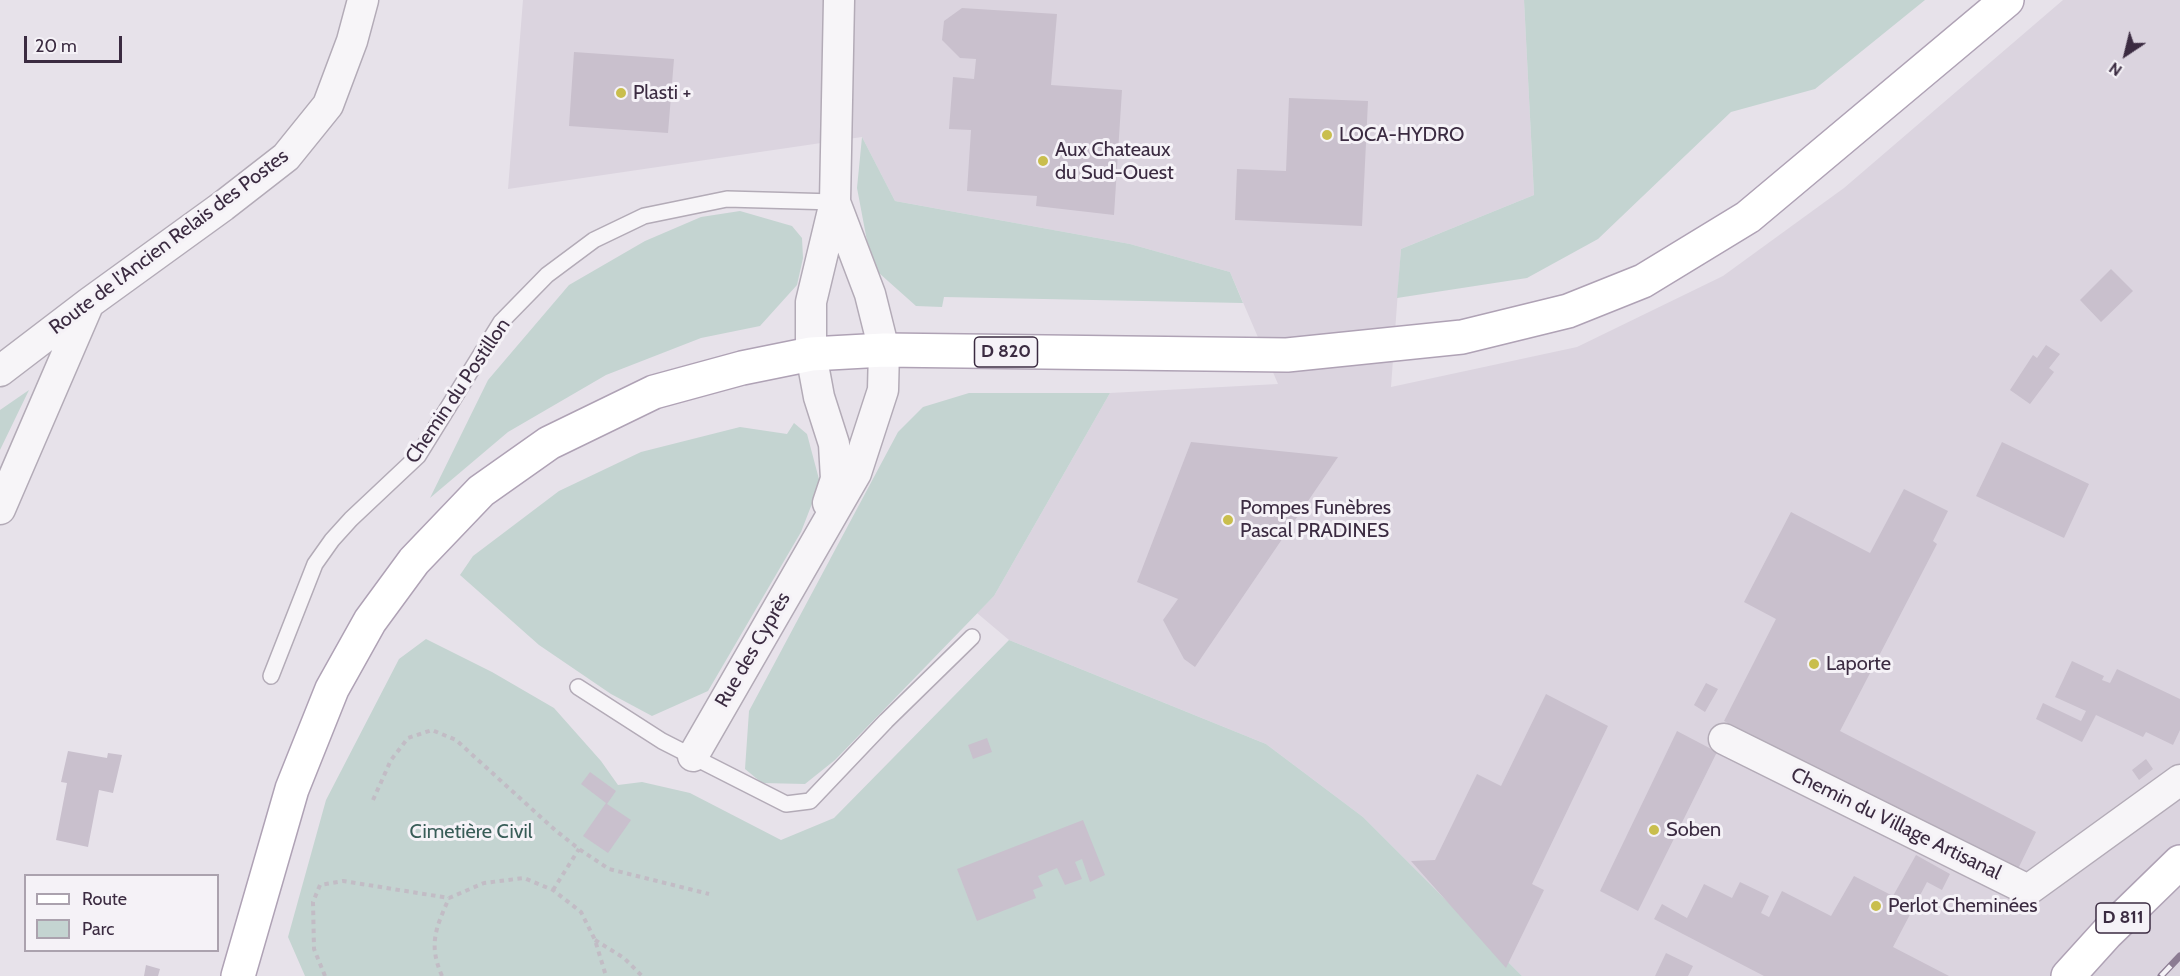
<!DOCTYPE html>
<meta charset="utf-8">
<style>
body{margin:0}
#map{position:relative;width:2180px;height:976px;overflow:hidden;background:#e7e2ea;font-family:Cabin,sans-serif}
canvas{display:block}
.legend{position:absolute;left:24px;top:874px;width:195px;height:78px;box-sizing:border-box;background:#f5f2f7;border:2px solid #aba2ae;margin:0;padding:8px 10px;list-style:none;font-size:18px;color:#3b2b41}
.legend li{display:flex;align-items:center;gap:12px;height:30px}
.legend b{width:30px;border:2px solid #aba2ae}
.north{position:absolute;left:2096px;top:24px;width:60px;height:60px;-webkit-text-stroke:4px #f5f2f7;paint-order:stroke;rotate:215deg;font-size:16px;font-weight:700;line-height:24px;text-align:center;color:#3b2b41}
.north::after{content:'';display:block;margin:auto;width:21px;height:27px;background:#3b2b41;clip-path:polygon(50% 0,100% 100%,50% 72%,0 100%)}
.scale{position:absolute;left:24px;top:36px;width:98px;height:27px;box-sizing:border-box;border:3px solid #3b2b41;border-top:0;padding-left:8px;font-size:18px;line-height:21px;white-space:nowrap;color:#3b2b41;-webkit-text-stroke:4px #f5f2f7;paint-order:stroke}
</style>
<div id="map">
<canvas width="2180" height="976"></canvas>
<ul class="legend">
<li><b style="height:8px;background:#fff"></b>Route</li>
<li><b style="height:16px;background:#c4d4d1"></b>Parc</li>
</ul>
<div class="north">N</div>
<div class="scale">20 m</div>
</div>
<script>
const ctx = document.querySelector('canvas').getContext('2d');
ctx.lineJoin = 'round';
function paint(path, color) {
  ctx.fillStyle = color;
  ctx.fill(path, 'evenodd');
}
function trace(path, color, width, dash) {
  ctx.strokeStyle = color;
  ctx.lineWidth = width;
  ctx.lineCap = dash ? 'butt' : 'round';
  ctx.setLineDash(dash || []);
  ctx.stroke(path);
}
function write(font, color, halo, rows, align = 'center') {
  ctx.font = font + ' Cabin,sans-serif';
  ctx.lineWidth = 6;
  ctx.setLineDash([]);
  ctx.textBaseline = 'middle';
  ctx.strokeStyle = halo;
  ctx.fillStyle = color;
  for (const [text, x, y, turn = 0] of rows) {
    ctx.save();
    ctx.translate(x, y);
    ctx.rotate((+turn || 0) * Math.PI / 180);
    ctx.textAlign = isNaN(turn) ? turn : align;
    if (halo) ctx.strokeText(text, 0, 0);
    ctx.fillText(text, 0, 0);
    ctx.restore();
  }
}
paint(new Path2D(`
 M523,0H1524L1534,195L1401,249L1391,387L1577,347L1723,276L1844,188L2063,0H2180V976H1522L1363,817L1266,744L1009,640L977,613L994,596L1110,393L1278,384L1230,272L1130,244L895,201L862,137L508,189Z`), '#dbd4df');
paint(new Path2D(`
 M1524,0H1925L1815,89L1731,112L1598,239L1527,278L1397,298L1401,249L1534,195Z
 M862,137L895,201L1130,244L1230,272L1243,303L944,297L942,307L916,306L879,273L867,241L857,188Z
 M740,211L792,226L802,238L803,258L797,285L760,326L701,338L606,375L508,432L430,498L488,380L569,285L645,241L701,217Z
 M29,390L0,450V410Z
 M969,393H1110L994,596L835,760L805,784L762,783L745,769L749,711L898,432L923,407Z
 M794,423L807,434L820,483L801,532L708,691L652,716L611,694L539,645L460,575L473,556L559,491L641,452L740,427L787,434Z
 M426,639L492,672L554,708L601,761L618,785L642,782L690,793L781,840L834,818L1009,640L1266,744L1363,817L1522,976H305L288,937L326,800L399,659Z`), '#c4d4d1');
paint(new Path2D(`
 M962,8L1057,14L1051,85L1122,90L1114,215L1036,206L1037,196L967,191L971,130L949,129L953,77L974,79L976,59L960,58L942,40L944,21Z
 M574,52L674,59L668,133L569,126Z
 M1289,98L1368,101L1362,226L1235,220L1237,169L1286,171Z
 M2111,269L2133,291L2101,322L2080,300Z
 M2046,345L2060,354L2049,368L2054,372L2030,404L2010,390L2033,355L2037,358Z
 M1191,442L1338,457L1195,667L1184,659L1163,620L1178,599L1137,582Z
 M2002,442L2089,484L2064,538L1976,496Z
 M1904,489L1948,511L1933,541L1937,544L1840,731L2036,832L2017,871L1724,721L1776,619L1744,602L1791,512L1870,553Z
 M2072,661L2104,676L2102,680L2110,683L2117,669L2180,699V730L2173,745L2146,732L2143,737L2096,715L2082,742L2036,719L2043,703L2081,721L2086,711L2055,697Z
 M1706,683L1718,689L1705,712L1694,705Z
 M1546,694L1608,726L1532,884L1544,890L1506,968L1411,861L1435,860L1477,774L1501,786Z
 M1677,731L1717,752L1638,911L1600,891Z
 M987,738L992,752L973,759L968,745Z
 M68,751L107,758L108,753L122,755L113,793L99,790L88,847L56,840L67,783L61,782Z
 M2146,759L2153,769L2139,780L2132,770Z
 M590,772L616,791L607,804L631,820L608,853L583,836L606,803L581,784Z
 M1083,820L1105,875L1090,882L1082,859L1075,862L1082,879L1065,885L1057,868L1038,876L1043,886L1033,890L1036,898L977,921L957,869Z
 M1916,855L1950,874L1942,890L1927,882L1893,947L1949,976H1764L1654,919L1662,904L1687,918L1704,884L1732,898L1740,882L1769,896L1761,913L1769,917L1782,891L1831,916L1854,876L1893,896Z
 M1666,953L1693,966L1688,976H1655Z
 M146,965L160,969L158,976H144Z`), '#c9c0cd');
const service = new Path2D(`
 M271,676L315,564L332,540L351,519L418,456L501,322L547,275L594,240L644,216L727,199L835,202
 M578,687L662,741L786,804L810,801L886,721L972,637`);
const minor = new Path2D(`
 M0,371L89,303L223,206L286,157L328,105L352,41L363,0
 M828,503L836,479L834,444L819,397L811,354V302L835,202L839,0
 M0,509L88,305
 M1724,739L2028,890L2180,780
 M693,756L856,473L883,390L884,350L870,294L835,202`);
const primary = new Path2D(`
 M238,976L292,789L332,689L370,621L414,561L481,491L549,443L654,392L742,368L811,354L884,350L1287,355L1462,337L1568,311L1643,281L1748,217L2007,0
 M2068,976L2107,933L2180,862`);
trace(service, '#b3abb7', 18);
trace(minor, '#b3abb7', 33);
trace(primary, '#afa2b5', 36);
trace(new Path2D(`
 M373,800L391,760L408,738L432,730L456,740L555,830L579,849L609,869L709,894
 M553,890L579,849
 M595,940L624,958L642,976
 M325,976L314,949L313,902L320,885L343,881L449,898L484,883L524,878L553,890L581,912L595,940L606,976
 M442,976C428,944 436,928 449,898`), '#c2bcc5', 4, [4.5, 4.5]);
trace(service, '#f7f5f8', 15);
trace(minor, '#f7f5f8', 30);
trace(primary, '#fff', 33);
const rail = new Path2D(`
 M2161,976L2180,956`);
trace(rail, '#8c7c93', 7);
trace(rail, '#f5f2f7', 4.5, [14]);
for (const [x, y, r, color] of [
 [621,93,6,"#c9be4d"],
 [1327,135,6,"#c9be4d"],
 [1043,161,6,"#c9be4d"],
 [1228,520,6,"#c9be4d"],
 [1814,664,6,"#c9be4d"],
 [1654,830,6,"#c9be4d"],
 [1876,906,6,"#c9be4d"]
]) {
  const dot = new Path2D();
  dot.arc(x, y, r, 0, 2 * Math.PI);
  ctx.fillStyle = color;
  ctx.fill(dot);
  trace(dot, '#f5f2f7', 2);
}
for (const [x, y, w] of [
 [1006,352,63],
 [2123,918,54]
]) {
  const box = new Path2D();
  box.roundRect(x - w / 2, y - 15, w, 30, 4.5);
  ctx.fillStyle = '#f5f2f7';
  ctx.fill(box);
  trace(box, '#3b2b41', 1.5);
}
write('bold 18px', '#3b2b41', null, [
 ["D 820",1006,352],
 ["D 811",2123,918]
]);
write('20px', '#3b2b41', '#f5f2f7', [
 ["Plasti +",633,93],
 ["LOCA-HYDRO",1339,135],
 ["Aux Chateaux",1055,150],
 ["du Sud-Ouest",1055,173],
 ["Pompes Funèbres",1240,508],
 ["Pascal PRADINES",1240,531],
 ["Laporte",1826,664],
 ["Soben",1666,830],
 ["Perlot Cheminées",1888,906]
], 'left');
write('20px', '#3b2b41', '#f5f2f7', [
 ["Route de l'Ancien Relais des Postes",169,242,-37],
 ["Chemin du Postillon",458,391,-56],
 ["Rue des Cyprès",753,650,-60],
 ["Chemin du Village Artisanal",1896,824,26]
]);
write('20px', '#395d58', '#f5f2f7', [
 ["Cimetière Civil",471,832]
]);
</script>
